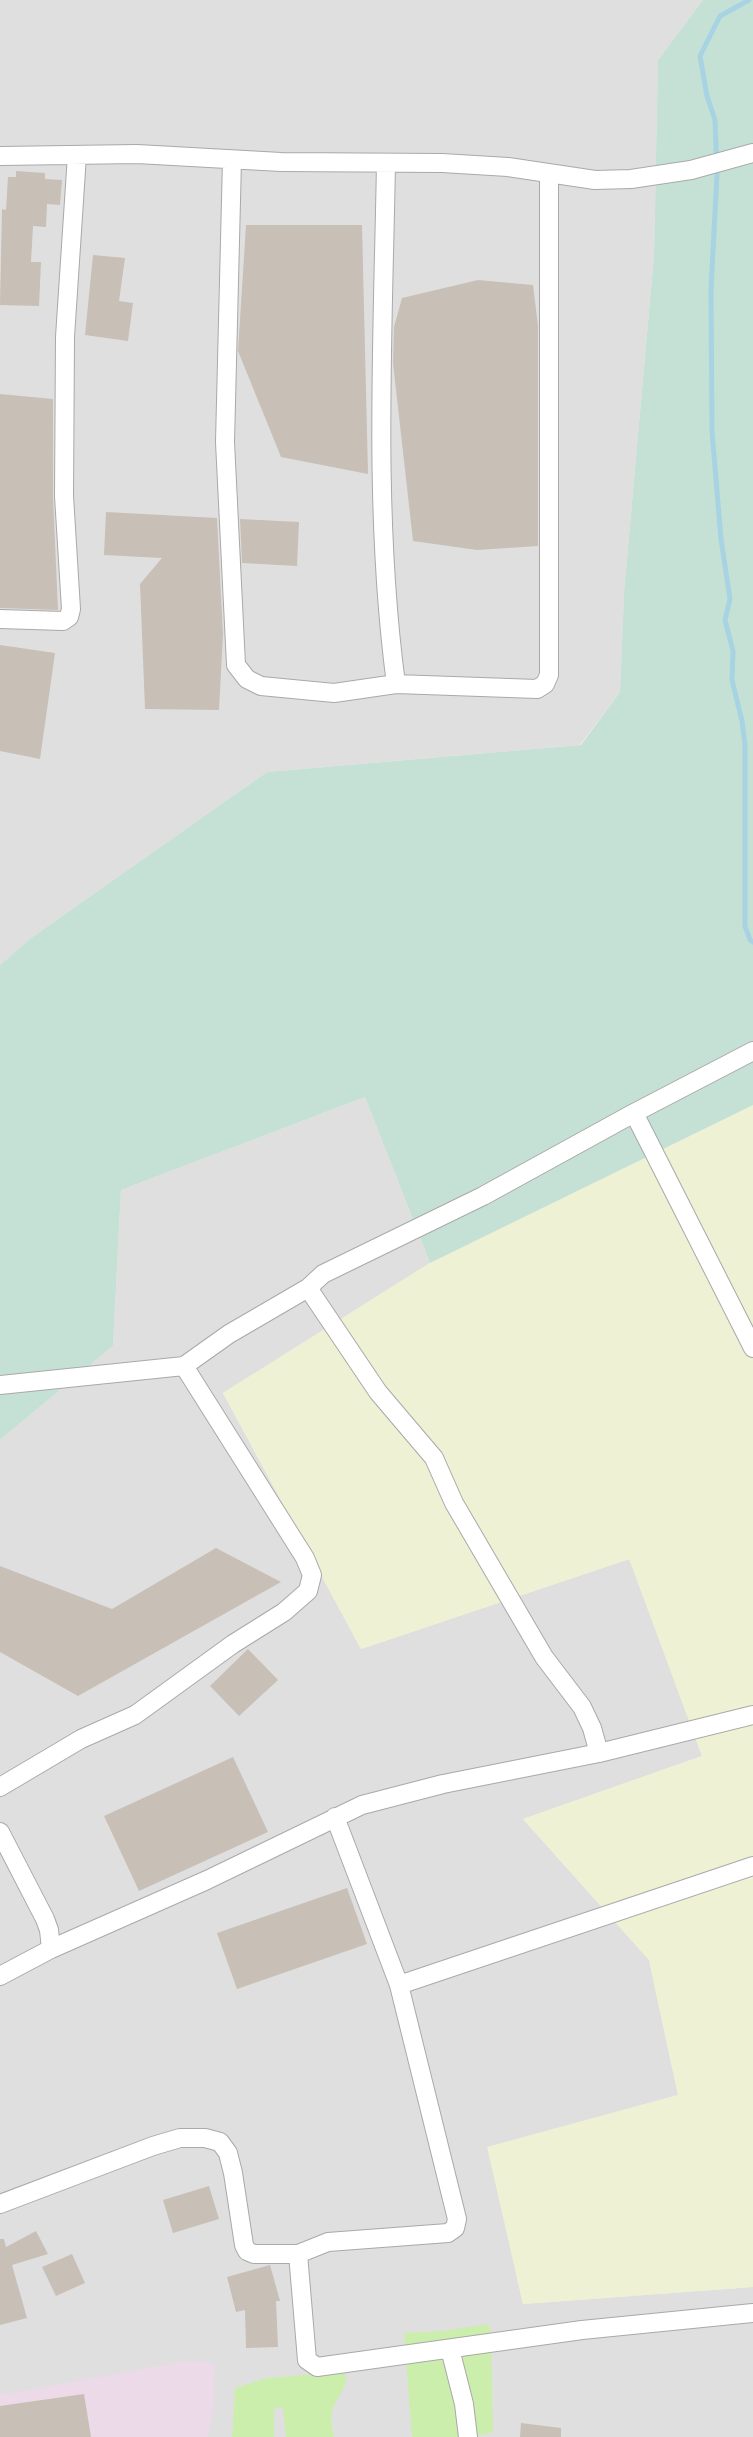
<!DOCTYPE html>
<style>
body{margin:0}
canvas{display:block;background:#f2efe8}
</style>
<canvas width="753" height="2437"></canvas>
<script>
const ctx = document.querySelector('canvas').getContext('2d');
ctx.lineJoin = 'round';
function paint(path, color) {
  ctx.fillStyle = color;
  ctx.fill(path, 'evenodd');
}
function trace(path, color, width, dash) {
  ctx.strokeStyle = color;
  ctx.lineWidth = width;
  ctx.lineCap = dash ? 'butt' : 'round';
  ctx.setLineDash(dash || []);
  ctx.stroke(path);
}
paint(new Path2D(`
 M0,0H703L658,60L654,255L624,592L620,692L580,745L267,772L31,938L0,965Z
 M365,1097L430,1263L223,1393L361,1649L630,1559L702,1756L523,1819L649,1960L678,2095L488,2147L523,2304L753,2287V2437H0V1440L113,1346L121,1190Z`), '#e0dfdf');
paint(new Path2D(`
 M205,2361L214,2364L213,2407L208,2437H0V2395L176,2363Z`), '#ecdae8');
paint(new Path2D(`
 M753,1105V2287L523,2304L487,2147L678,2095L649,1960L523,1819L702,1756L629,1559L361,1649L223,1393L430,1263Z`), '#eef1d3');
paint(new Path2D(`
 M488,2324L491,2332L493,2430L491,2433L469,2437H412L404,2333L443,2331Z
 M341,2372L346,2375C347,2391 335,2398 332,2412C330,2419 333,2430 334,2437H286L283,2407L274,2408V2437H232L235,2388L267,2378Z`), '#cbeead');
paint(new Path2D(`
 M703,0H753V1105L430,1263L365,1097L121,1190L113,1346L0,1440V965L31,938L267,772L581,745L620,692L624,592L654,255L658,60Z`), '#c5e1d5');
trace(new Path2D(`
 M749,0L720,16L700,56L707,96L715,120L717,174L711,290L712,431L721,539L730,599L725,620L733,651L732,680L742,721L745,744V926L750,940L753,942`), '#a7d3e2', 5);
paint(new Path2D(`
 M16,171L45,173V179L62,180L60,205L47,204L46,227L33,226L31,262H41L39,306L0,305L2,209L6,210L8,177H16Z
 M246,225H362L368,474L281,457L238,351Z
 M93,255L125,258L119,301L133,303L128,341L85,335Z
 M478,280L533,285L538,326V546L477,550L413,541L393,363L394,327L402,298Z
 M0,394L53,399V497L58,610L0,608Z
 M106,512L217,518L223,634L219,710L145,709L140,584L162,558L104,555Z
 M240,519L299,522L297,566L242,563Z
 M0,645L55,653L40,759L0,751Z
 M216,1548L281,1582L78,1696L0,1652V1566L112,1609Z
 M248,1649L278,1680L239,1716L210,1686Z
 M233,1757L268,1832L139,1891L104,1816Z
 M347,1888L367,1944L237,1989L217,1933Z
 M209,2186L219,2219L173,2233L163,2200Z
 M36,2231L48,2254L12,2265L27,2318L0,2325V2239H4L6,2247Z
 M72,2254L85,2283L56,2296L42,2267Z
 M270,2265L280,2301H276L278,2347L246,2348L245,2310L236,2312L227,2277Z
 M84,2394L91,2437H0V2406Z
 M521,2423L561,2428V2437H520Z`), '#c8bfb7');
const street = new Path2D(`
 M0,156L137,154L281,162L442,163L508,167L595,180L631,179L691,170L753,153
 M232,160L225,442L236,665L247,679L261,686L334,693L396,684L537,689L545,684L549,675V174
 M386,163C383,336 373,512 396,684
 M0,619L63,621L69,617L71,609L64,496L65,337L77,155
 M634,1113L753,1348
 M308,1288L378,1392L434,1458L454,1503L544,1657L582,1707L592,1728L599,1753
 M0,1385L184,1366L229,1334L308,1288L323,1274L483,1196L634,1113L753,1051
 M0,1787L81,1739L135,1715L233,1644L284,1612L308,1591L312,1575L305,1558L184,1366
 M0,1832L45,1919L49,1930L51,1949
 M0,1976L51,1949L207,1880L362,1805L443,1784L599,1753L753,1715
 M399,1985L753,1866
 M0,2204L153,2146L180,2138H205L220,2142L228,2153L233,2173L244,2245L247,2251L254,2254H298L328,2242L448,2233L455,2228L457,2219L399,1985L335,1817
 M298,2254L307,2360L317,2367L582,2330L753,2313
 M450,2349L464,2404L468,2437`);
trace(street, '#a9a9a9', 20);
trace(street, '#fff', 18);
</script>
